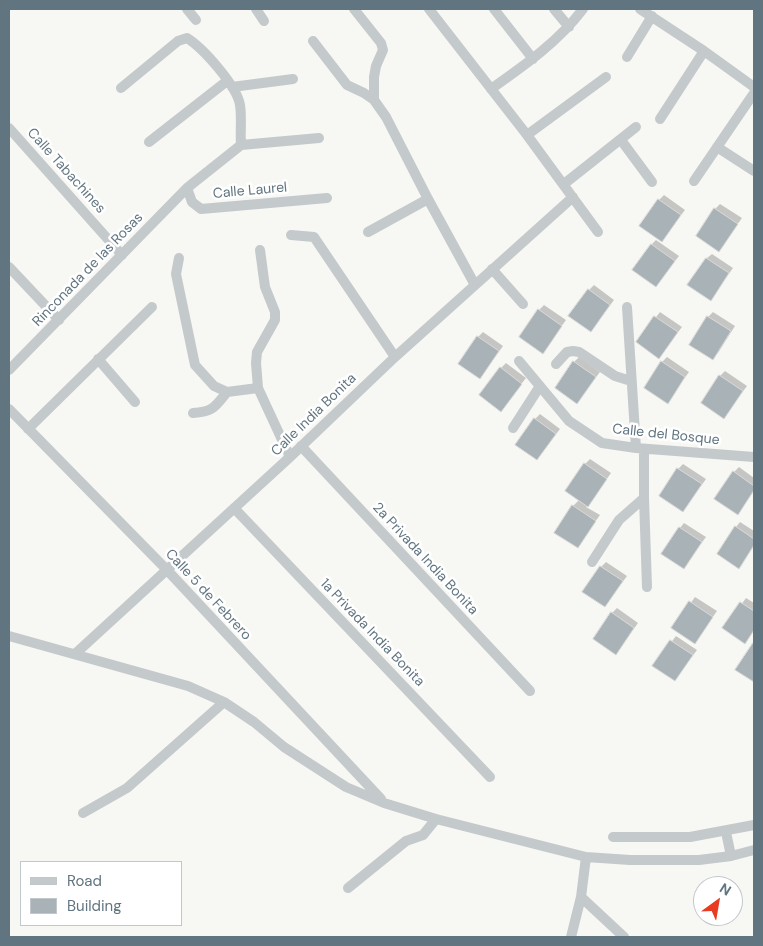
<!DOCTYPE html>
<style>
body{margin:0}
#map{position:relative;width:763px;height:946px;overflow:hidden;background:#f7f7f4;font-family:"DM Sans",sans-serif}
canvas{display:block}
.frame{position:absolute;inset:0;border:10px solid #617580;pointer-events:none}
.legend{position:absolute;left:20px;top:861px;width:162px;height:65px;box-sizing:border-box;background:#fff;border:1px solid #c0c8cc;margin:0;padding:6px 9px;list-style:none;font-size:15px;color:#617580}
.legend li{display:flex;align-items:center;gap:10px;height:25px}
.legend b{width:25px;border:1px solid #c0c8cc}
.north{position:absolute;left:693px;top:876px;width:50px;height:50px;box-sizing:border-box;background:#fff;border:1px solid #c0c8cc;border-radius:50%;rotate:32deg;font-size:14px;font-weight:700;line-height:20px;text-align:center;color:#617580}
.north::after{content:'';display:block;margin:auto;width:18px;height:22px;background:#e93b21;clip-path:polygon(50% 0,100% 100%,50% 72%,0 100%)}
</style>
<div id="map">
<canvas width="763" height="946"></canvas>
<div class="frame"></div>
<ul class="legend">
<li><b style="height:6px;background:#c4c9cb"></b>Road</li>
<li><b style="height:14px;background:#a9b3b7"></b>Building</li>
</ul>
<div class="north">N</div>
</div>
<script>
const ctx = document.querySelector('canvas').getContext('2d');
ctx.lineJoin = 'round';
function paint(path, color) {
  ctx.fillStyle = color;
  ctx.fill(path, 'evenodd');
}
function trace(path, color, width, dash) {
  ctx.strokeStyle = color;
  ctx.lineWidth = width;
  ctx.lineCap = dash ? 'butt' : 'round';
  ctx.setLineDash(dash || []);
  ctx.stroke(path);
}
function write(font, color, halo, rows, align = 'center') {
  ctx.font = font + ' "DM Sans",sans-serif';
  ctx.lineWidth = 5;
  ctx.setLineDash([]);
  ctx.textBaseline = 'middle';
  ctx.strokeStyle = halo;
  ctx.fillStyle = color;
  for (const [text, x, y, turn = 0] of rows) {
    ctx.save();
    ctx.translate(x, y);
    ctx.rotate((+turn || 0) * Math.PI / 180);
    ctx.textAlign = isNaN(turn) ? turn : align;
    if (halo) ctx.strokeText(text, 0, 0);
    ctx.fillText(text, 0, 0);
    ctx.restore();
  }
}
paint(new Path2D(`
 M664,195L685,210L662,240L659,200Z
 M720,204L742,218L719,250L715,209Z
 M656,240L679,256L656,285L652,244Z
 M712,254L733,268L711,299L707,258Z
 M594,285L614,300L591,331L589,290Z
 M544,305L566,320L543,352L539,310Z
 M660,312L682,327L659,357L637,342Z
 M713,312L735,326L718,353L713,358L708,317Z
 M483,332L503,346L480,378L478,337Z
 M579,357L600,372L577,402L574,362Z
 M667,357L689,372L667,402L662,362Z
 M506,363L526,378L501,410V368Z
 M725,371L747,386L724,417L720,376Z
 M540,414L560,429L537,459L535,419Z
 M590,459L611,473L592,500L586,507L600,515L577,547L573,506L579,500L585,464Z
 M683,464L706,479L683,511L678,469Z
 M739,467L754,478V491L742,508L734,472Z
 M740,522L754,531V546L739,567L736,527Z
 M684,523L706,537L683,568L680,528Z
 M606,562L627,576L605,606L601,567Z
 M695,597L717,611L699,637L673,628Z
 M746,598L754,603V631L745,642L724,628Z
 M617,608L638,623L620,648L612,613Z
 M676,636L697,650L675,680L654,665Z`), '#0003');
const building = new Path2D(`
 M658,199L681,215L662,242L639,226Z
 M714,208L738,224L719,252L696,236Z
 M651,244L675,261L656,287L632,270Z
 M706,258L729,273L711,301L687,285Z
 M588,289L610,305L591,332L568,316Z
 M538,309L562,326L543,354L519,337Z
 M654,316L678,332L659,359L636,342Z
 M707,316L731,331L713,360L689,345Z
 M477,336L499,351L480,379L458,364Z
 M573,361L596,377L577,404L555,388Z
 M661,361L685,377L668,404L644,388Z
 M500,367L522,384L501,412L479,395Z
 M719,375L743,391L724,419L701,403Z
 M534,418L556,434L537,460L515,445Z
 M584,463L607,479L588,507L565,491Z
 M677,468L702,484L683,512L659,496Z
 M733,471L754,486V490L738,515L714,499Z
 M572,505L596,521L578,548L554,533Z
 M735,526L754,539V545L739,569L717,554Z
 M679,527L702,542L684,569L661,554Z
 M600,566L623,581L605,607L582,592Z
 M689,601L713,617L695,644L671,628Z
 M740,602L754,611V630L745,644L722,628Z
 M611,612L634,628L616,655L593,639Z
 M670,640L693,655L675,681L652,666Z
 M753,643L754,644V682L735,670Z`);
paint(building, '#a9b3b7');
trace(building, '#d8d8d6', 1);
trace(new Path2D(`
 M187,9L196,20
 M256,9L264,21
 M354,9L381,43L383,50L376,66L374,77V100
 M429,9L527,135L598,232
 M494,9L533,59
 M554,9L569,27
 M640,9L704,51L754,87
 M313,41L347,85L364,93L374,100L386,117L428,199L475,285
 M627,57L652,16
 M232,87L293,79
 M121,88L178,41L187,38C203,48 237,86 240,105C242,118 240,132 241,145
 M491,89C525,65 558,42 583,9
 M660,119L704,51
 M9,128L122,255
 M527,135L606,77
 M621,140L652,182
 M149,142L227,81
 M717,147L754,171
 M694,181L754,93
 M564,184L636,127
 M187,188L192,202L201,209L327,198
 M368,232L428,199
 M291,235L314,237L395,357
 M260,250L265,287L275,312V320L257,352L256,363L258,388L290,457
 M179,258L176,274L195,365L214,386L227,392
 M9,267L59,320
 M492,269L523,304
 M627,307L636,448
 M98,359L135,402
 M519,361L569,421L602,443L636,448L754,457
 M556,364L567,352L573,351L579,352L615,376L631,381
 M9,370L187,188L241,145L319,138
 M9,409L167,570L381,799
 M193,413C213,412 215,407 227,392L258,388
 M513,428L540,386
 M28,429L152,307
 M301,446L530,691
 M644,449V498L647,587
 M234,508L490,777
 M592,562L619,520L644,498
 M9,636L188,686L224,702L254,722L284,747L346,787L384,803L436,819L586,857L630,860H699L731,856L754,850
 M75,654L290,457L395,357L573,197
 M83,813L127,788L224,702
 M726,832L731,856
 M613,837H690L754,825
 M348,888L406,841L423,835L436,819
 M581,897L624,937
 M571,937L581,897L586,857`), '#c4c9cb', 10);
write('14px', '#617580', '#fff', [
 ["Calle Tabachines",66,171,48],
 ["Calle Laurel",250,191,-5],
 ["Rinconada de las Rosas",88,270,-46],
 ["Calle India Bonita",314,415,-44],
 ["Calle del Bosque",666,435,6],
 ["2a Privada India Bonita",425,559,47],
 ["Calle 5 de Febrero",208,595,47],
 ["1a Privada India Bonita",372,633,46]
]);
</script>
